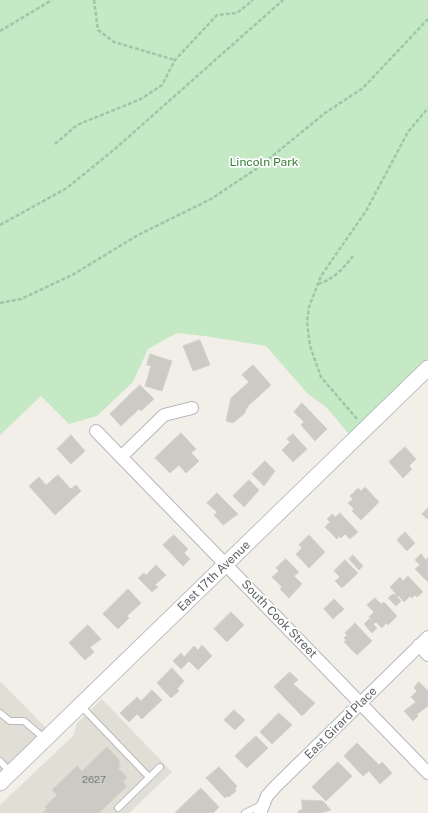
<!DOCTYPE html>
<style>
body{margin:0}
canvas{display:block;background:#f1efe8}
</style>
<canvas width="428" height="813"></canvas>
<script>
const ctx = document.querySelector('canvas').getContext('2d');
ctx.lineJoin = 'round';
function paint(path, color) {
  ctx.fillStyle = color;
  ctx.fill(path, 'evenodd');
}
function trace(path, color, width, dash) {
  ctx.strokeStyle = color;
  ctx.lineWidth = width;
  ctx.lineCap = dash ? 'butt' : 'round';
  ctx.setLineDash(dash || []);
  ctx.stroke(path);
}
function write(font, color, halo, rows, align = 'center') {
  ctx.font = font + ' "Public Sans",sans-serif';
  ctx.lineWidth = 3.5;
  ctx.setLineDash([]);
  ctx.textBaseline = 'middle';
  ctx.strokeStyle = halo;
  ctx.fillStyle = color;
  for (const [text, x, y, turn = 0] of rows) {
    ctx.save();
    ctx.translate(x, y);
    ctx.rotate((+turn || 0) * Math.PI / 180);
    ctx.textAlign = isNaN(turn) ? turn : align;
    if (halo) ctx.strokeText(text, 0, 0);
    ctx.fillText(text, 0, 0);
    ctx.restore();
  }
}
paint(new Path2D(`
 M0,681L46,728L0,774Z
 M102,699L172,772L129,813H0V805L73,736L77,723Z`), '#e1ded6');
paint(new Path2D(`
 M0,0H428V358L349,434L326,407L308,394L266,346L205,336L177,333L148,349L133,382L97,416L69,424L41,396L0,435Z`), '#c5e8c5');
const building = new Path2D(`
 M200,340L210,365L193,371L183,346Z
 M150,354L172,361L162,391L145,386L151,366L147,365Z
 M253,365L271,385L248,406L244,414L233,423L226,421L231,398L249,382L242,375Z
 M140,385L154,399L141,411L139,409L121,426L110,414Z
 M302,403L327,429L315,441L301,425L304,422L294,412Z
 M181,433L196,449L191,453L199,461L186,473L179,465L170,473L155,458Z
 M293,434L307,449L293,462L282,450L290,442L287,439Z
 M71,435L85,451L71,464L57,449Z
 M405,447L416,459L409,466L412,469L403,478L389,462Z
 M265,461L275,471L264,486L252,474Z
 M58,475L71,489L76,485L81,491L55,515L29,486L39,477L46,485Z
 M249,480L259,490L244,507L233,496Z
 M365,487L379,502L361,520L352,511L354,509L348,503L353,499L350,496L358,488L361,491Z
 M217,493L238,514L223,525L214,515L217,512L207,503Z
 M428,508V518L427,519L422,514Z
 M340,513L358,532L350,539L345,534L341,538L339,536L337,539L325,527L330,522L327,519L332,514L335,517Z
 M405,532L415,543L407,551L397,540Z
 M174,535L188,549L184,553L190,559L183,566L163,545Z
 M309,535L325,552L309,568L296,554L302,548L299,545Z
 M421,554L426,560L428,557V582L415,569L420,565L415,560Z
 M353,555L363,566L359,570L349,559Z
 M286,559L299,572L294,576L302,584L289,598L280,589L282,587L272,577L279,571L276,568Z
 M345,560L358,573L342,588L335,581L340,577L334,571Z
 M156,565L166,575L155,585L158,587L152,592L138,578L144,573L146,575Z
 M408,576L423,592L417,597L415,595L412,598L410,596L404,602L399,596L397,597L401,601L396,606L388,598L393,594L395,595L396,594L390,587L400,577L403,581Z
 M128,589L141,603L127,616L129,618L118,629L103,614Z
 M375,598L381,604L384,602L397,616L388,625L386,623L382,628L376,622L373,624L377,628L372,633L364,624L369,619L372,621L369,617L374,612L367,605Z
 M334,599L344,609L333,619L324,609Z
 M231,612L244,625L227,642L214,629Z
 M355,623L372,641L357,655L344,642L346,640L344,638L347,635L345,633Z
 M88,625L101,639L90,647L94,652L85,660L69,643Z
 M202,645L212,656L198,670L189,661L181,669L173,661L181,653L184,657L194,646L198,650Z
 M172,668L184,681L177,689L179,691L171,698L157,683Z
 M290,672L298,680L293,684L315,703L302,716L274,687Z
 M419,682L428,691V706L417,714L418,716L413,721L404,711L416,702L411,697L417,691L414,688Z
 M152,690L162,700L142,719L137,714L129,722L120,713L137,697L141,701Z
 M234,710L245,720L235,730L224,720Z
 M279,713L292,725L272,744L260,732Z
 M256,736L268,748L247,768L235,756Z
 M357,743L379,765L382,762L392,773L380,784L369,771L363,776L344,756Z
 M107,747L120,761L118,764L121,766L118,768L127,777L123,782L127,786L99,813H43L47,809L45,807L57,795L52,790L77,766L82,771Z
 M338,762L352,776L326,801L312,787Z
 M219,767L237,786L235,789L236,791L229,797L228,796L225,798L206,778Z
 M201,788L219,807L213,813H175Z
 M302,800L323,801L331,810L320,813H298L299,810H302Z`);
paint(building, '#cccac5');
trace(building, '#d6d1c6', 1);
const service = new Path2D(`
 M80,705L149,777
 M0,713L10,721H24L45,739
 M0,761L10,772
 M118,808L160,767
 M245,813L263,804`);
const minor = new Path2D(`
 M96,431L428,773
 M121,457L164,415L192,408
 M419,645L428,655
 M260,813L267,796L275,787L428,637`);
const tertiary = new Path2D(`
 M0,783L428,368`);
trace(service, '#b5b8bc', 8);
trace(minor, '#b5b8bc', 14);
trace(tertiary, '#b5b8bc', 17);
trace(new Path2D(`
 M94,0L98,30L114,42L175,60
 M0,31L52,0
 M55,144L77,125L141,99L162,85L175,60L217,15L237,13L253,0
 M0,225L67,188L116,148L283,0
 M318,284C334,279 343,269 353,256
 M0,303L21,299L74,274L138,235L211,199L259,167L325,113L363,88L428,19
 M357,419L321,377L310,346L307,322L309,307L321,276L366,211L408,132L428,108`), '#9cc7a9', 2.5, [4, 2]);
trace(service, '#fff', 6);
trace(minor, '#fff', 12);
trace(tertiary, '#fff', 15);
write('10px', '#7a7d7f', null, [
 ["2627",94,780]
]);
write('12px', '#348238', '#fff', [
 ["Lincoln Park",264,162]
]);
write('12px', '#5f6368', '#fff', [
 ["East 17th Avenue",214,576,-44],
 ["South Cook Street",279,619,46],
 ["East Girard Place",341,723,-45]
]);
</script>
